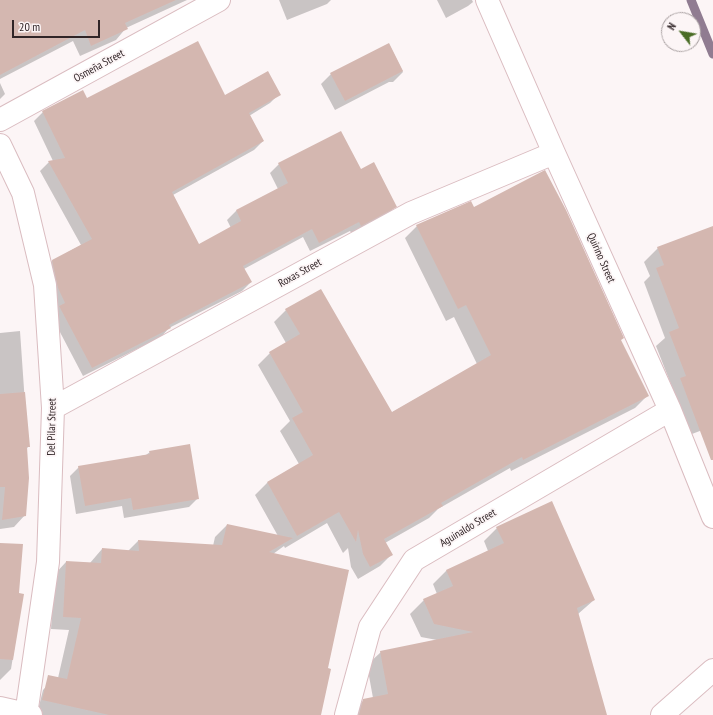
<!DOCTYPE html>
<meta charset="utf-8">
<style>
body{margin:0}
#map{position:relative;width:713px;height:715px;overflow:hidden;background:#fcf5f6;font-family:"PT Sans Narrow",sans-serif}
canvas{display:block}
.north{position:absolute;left:661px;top:12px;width:40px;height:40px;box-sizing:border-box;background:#fcf5f6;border:1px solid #aaa2a3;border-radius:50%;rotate:301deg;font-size:11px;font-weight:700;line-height:16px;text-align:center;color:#302527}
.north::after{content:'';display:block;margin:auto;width:14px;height:18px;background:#496c25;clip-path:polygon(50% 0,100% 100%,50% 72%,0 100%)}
.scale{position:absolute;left:12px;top:20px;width:88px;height:18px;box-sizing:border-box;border:2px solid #302527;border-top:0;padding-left:5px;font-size:12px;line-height:14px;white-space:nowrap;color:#302527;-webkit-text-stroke:3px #fcf5f6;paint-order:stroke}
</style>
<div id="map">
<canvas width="713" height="715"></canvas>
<div class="north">N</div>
<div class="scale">20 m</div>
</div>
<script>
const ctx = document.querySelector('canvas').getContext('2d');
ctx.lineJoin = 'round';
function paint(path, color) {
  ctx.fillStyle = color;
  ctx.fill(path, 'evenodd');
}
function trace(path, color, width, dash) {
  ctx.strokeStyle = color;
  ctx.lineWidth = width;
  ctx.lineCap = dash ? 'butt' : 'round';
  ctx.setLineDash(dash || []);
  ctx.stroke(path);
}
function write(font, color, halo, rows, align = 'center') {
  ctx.font = font + ' "PT Sans Narrow",sans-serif';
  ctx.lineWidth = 3.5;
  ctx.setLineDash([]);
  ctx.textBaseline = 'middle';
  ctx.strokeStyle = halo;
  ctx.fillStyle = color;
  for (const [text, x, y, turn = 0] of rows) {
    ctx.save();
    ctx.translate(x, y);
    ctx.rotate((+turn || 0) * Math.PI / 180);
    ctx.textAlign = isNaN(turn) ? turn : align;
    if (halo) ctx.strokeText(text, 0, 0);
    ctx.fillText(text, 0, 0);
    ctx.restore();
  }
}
paint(new Path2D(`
 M0,0H187L126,28L116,40L80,56L73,41L0,79Z
 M279,0H331L327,4L287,20Z
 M437,0H472L473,2L468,6L446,18Z
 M389,44L403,72L393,82H389L335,110L321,84L331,74Z
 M0,83L5,94L0,99Z
 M279,94L270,103L249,116L263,141L254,150L173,195L198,246L231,228L227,220L236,211L278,189L270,173L279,164L360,170L396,206L387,215L352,234L350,231L310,251L303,237L244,269L251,282L242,291L169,328L161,337L83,376L51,315L43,270L52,261L81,245L40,171L49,162L53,161L34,121L43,112L86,99Z
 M473,208L620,341L647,396L635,408L511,471L510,468L438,509L429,518L385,543L392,554L380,566L358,579L351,567L348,548L343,553L327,523L285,548L284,546L273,554L327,669L320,715H43L37,714L43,690L55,677L58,678L69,630L51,629L54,575L66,562L90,563L102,549L128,551L138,541L213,546L215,537L227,525L278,536L255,495L267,483L299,464L280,431L290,421L258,365L270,353L286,343L274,322L286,310L391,413L477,364L454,317L446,321L405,238L417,226Z
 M713,227V426L684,437L667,392L672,387L656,346L665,338L644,282L650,276L644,262L658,248Z
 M20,331L28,447L26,450L25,515L14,527L0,529V333Z
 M150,452L198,498L189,507L124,518L122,506L76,514L70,476L79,467L146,455Z
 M497,528L594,600L578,614L566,715H350L364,700L373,698L367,665L381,652L437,640L421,637L410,614L424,600L437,594L433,584L446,571L488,551L484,541Z
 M0,544L18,594L23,595L11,669L0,680Z`), '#0003');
trace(new Path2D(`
 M691,0L713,54`), '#907c91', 9);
paint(new Path2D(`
 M0,0H176L125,23L128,29L91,46L85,30L0,75Z
 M198,41L225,95L268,71L281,95L249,113L264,141L172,192L199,244L241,221L236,210L288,183L278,163L341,131L361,169L374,162L397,207L361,226L359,222L319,243L312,229L243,266L252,282L169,325L171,328L92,368L59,306L65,303L58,288L52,260L92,239L48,161L65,158L42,111L83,90L87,98Z
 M389,43L403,71L345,101L330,73Z
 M545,170L566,210L624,338L621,340L649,396L523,460L522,457L441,503L443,506L384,539L393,555L370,567L363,554L358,530L356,542L339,512L297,536L267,482L313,455L292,418L303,412L269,352L300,334L285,309L321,289L392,412L491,355L466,305L458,309L416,225L471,201L474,207Z
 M713,226V460H711L680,378L686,376L669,332L679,328L656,268L664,265L657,247Z
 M25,392L30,447H27L29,478L26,516L2,520L5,487H0V394Z
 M190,444L199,499L133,510L131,498L85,506L78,466L150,454L149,451Z
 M552,501L595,600L577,608L607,715H359L363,699L388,694L380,651L473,632L434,624L423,599L453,586L446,570L504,543L496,527Z
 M227,524L293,538L269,552L349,570L328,668L331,669L321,715H109L42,700L48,675L67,679L81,618L63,617L66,561L101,563L102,548L139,551L138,540L222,545Z
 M0,543L23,544L19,593L24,594L13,660L0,659Z`), '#d4b7b0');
const minor = new Path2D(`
 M487,0L554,153L670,410L713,517
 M0,120L219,0
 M0,145L23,193L45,285L53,408L48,562L26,715
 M53,408L411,213L554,153
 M0,708L31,715
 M346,715L370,627L414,560L670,410
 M662,715L713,670`);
trace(minor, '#dabcc0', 24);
trace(minor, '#fff', 22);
write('11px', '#302527', '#fcf5f6', [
 ["Osmeña Street",99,66,-29],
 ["Quirino Street",601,258,66],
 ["Roxas Street",300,273,-29],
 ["Del Pilar Street",52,427,-89],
 ["Aguinaldo Street",468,528,-31]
]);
</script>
